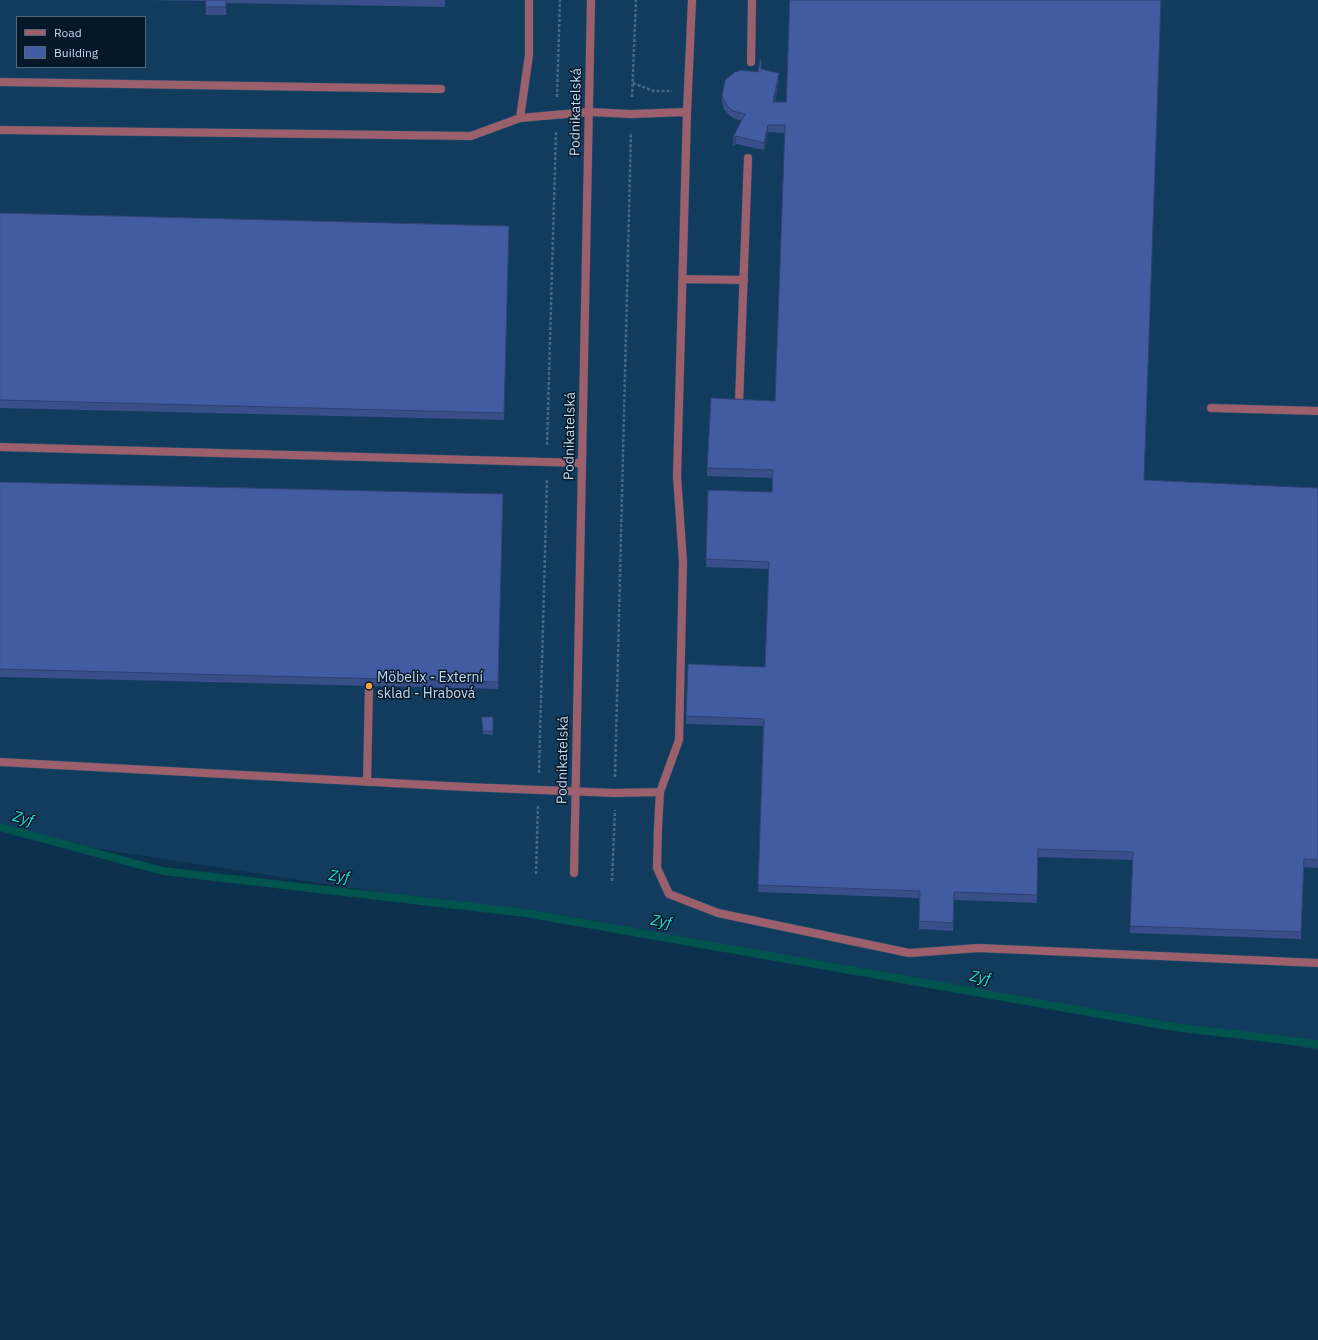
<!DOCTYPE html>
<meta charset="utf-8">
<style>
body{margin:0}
#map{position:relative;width:1318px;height:1340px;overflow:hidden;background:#0b314e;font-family:"IBM Plex Sans",sans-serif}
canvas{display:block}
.legend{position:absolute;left:16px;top:16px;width:130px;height:52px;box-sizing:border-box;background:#051828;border:1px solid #516679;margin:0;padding:5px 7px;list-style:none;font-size:12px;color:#c2dbf3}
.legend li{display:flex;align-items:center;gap:8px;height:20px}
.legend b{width:20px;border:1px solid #516679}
</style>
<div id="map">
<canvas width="1318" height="1340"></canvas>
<ul class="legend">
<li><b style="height:5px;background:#9b606c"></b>Road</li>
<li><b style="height:11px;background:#425ca1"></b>Building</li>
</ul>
</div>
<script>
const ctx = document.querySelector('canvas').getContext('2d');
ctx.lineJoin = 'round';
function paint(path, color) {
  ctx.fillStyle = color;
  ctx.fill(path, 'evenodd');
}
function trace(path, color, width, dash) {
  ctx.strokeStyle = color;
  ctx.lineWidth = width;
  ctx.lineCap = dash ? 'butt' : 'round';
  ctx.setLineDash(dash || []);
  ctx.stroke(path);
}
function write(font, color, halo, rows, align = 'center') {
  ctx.font = font + ' "IBM Plex Sans",sans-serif';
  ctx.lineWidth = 3;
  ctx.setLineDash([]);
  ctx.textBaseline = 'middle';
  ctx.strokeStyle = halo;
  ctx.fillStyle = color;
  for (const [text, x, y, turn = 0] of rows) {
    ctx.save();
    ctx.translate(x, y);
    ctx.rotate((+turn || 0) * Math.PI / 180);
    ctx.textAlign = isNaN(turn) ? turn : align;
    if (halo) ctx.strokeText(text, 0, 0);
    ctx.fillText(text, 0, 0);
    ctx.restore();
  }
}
paint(new Path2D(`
 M0,0H1318V1050L591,925L41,840L0,828ZM17,17H145V67H17Z`), '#113c5d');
trace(new Path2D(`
 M0,827L163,871L525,913L1174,1027L1318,1044`), '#01534d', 8);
const lane = new Path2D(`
 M692,0L687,112L677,476L683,562L679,740L660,792L658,827L657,868L669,894L718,913L909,953L979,948L1318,963
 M751,62L752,0
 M0,82L441,89
 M520,118L529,55V0
 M0,130L471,136L520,118L589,112L631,114L687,112
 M683,279L744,280
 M739,403L748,158
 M1211,408L1318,411
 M0,447L582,463
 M0,762L466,787L615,793L660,792
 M367,782L369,686`);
const street = new Path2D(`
 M574,873L591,0`);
trace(lane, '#2c506c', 9);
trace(street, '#2c506c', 9);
trace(new Path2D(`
 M633,83L654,91H672
 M557,97L560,0
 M632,97L636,0
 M547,445L556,132
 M539,773L547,478
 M615,777L631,132
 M536,874L538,806
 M612,881L615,810`), '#476984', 2.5, [3, 2]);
trace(lane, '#9b606c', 8);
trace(street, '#9b606c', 8);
paint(new Path2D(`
 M146,0H445V7L226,3V15H206V1Z
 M761,69L779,81L775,102L1144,480L1318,488V868L1304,867L1301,939L1130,933L1133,860L1038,857L1037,903L954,900L953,931L919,929V898L758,892L763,726L686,724V716L765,667L769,569L706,567V559L772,492V478L707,476V468L775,401L785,133L768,132L764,150L736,144L734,146L733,145V137L742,121L733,118L728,114L724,109L722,103V95L758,72Z
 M0,213L509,226L504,420L0,408Z
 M0,482L503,494L498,689L0,677Z
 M482,717H493V735L483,734Z`), '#394f8a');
paint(new Path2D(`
 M779,73V81L773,110V102Z
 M768,125V132L764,150V143Z
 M736,136V144L734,146V138Z`), '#2e4071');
const building = new Path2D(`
 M206,0H226V7H206Z
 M790,0H1161L1144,480L1318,488V860L1304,859L1301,932L1130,926L1133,852L1038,849L1037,895L954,892L953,923L919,921L920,891L758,885L764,719L686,716L688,664L765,667L769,562L706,559L708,490L772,492L773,470L707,468L711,398L775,401L785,125H768L764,143L736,136L734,138L733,137L745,114L733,111L728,107L724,101L722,95L725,80L735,72L742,70L758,72L760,60H761V69L779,73L773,102H786Z
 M0,213L509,226L504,413L0,400Z
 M0,482L503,494L498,682L0,669Z
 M482,717H493V731H483Z`);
paint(building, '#425ca1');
trace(building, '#2e4071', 1);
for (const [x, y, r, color] of [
 [369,686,4,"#f5a345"]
]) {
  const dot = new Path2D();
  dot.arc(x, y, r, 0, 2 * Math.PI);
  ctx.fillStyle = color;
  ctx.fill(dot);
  trace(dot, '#051828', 1.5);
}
write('14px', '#c2dbf3', '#051828', [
 ["Podnikatelská",576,112,-89],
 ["Podnikatelská",570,436,-89],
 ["Podnikatelská",563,760,-89]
]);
write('14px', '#c2dbf3', '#051828', [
 ["Möbelix - Externí",377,678],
 ["sklad - Hrabová",377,694]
], 'left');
write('italic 15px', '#13e8d9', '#051828', [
 ["Zyf",23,819,15],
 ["Zyf",339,877,7],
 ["Zyf",661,922,10],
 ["Zyf",980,978,10]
]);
</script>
